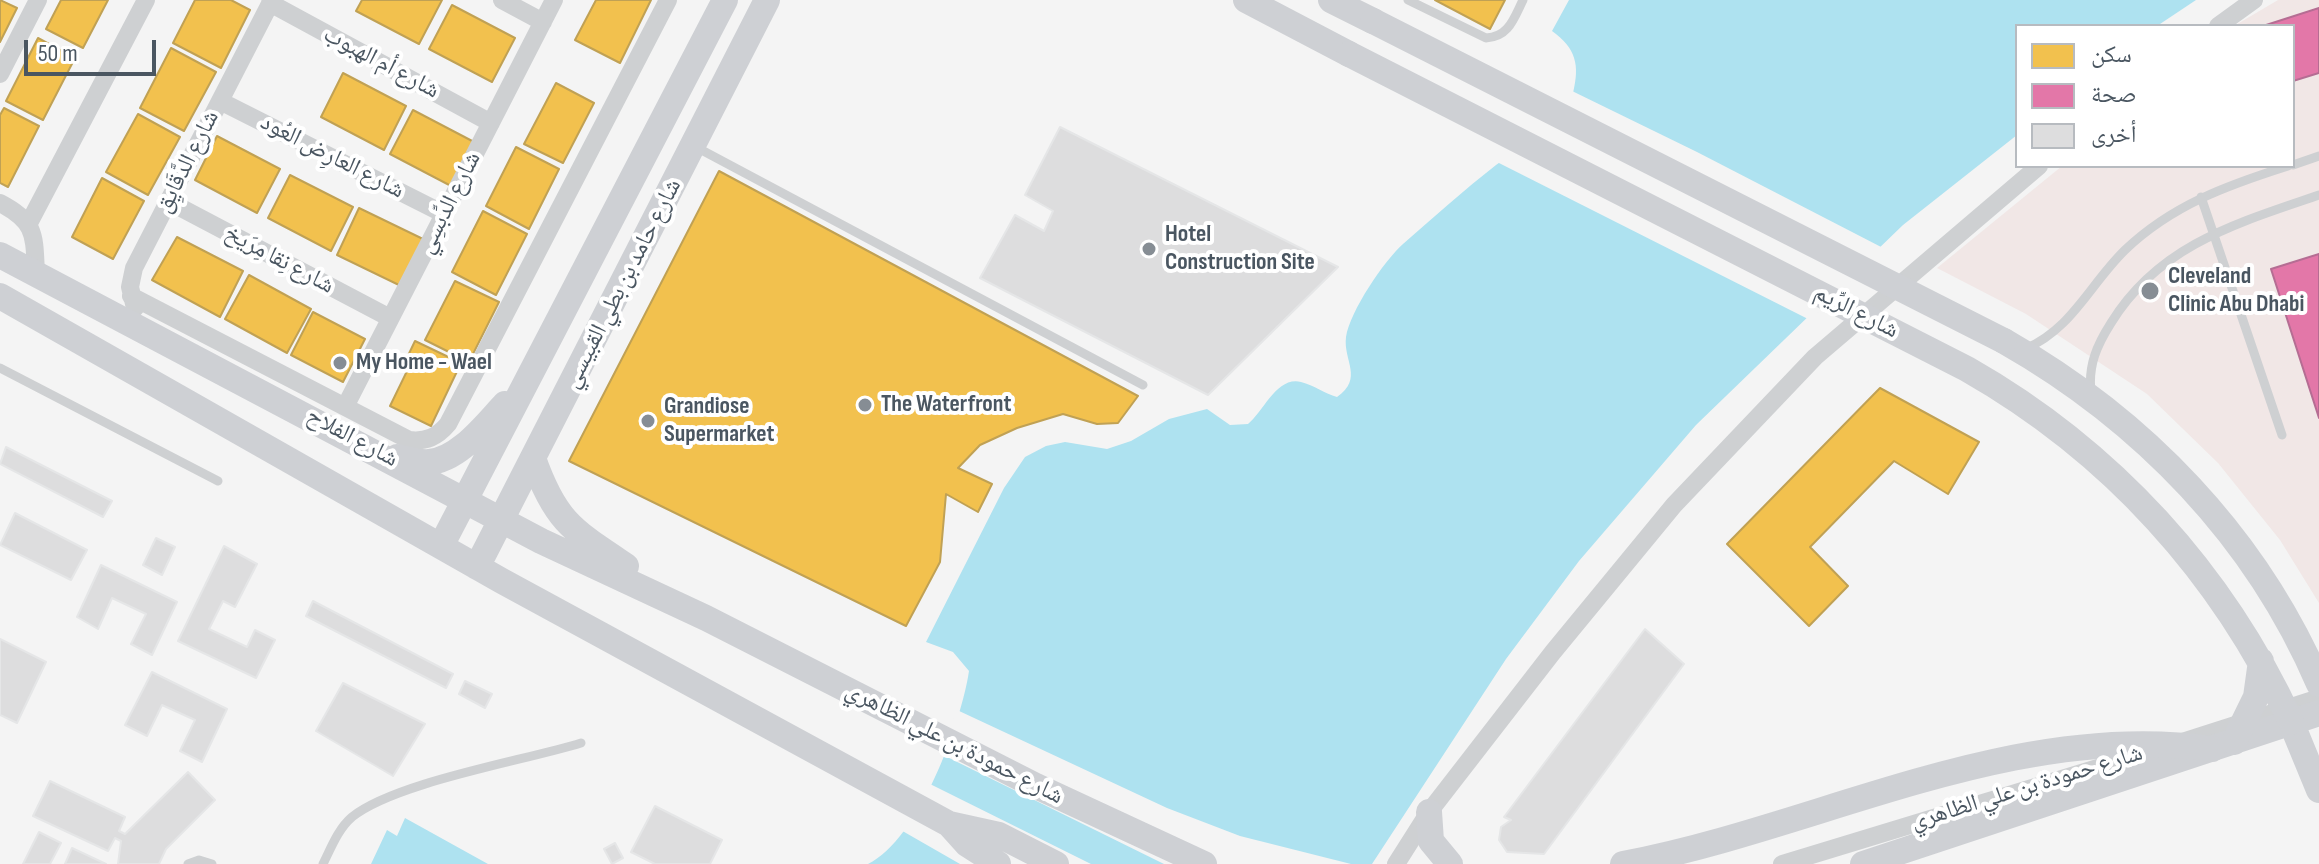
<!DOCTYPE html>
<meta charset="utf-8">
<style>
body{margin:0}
#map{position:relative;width:2319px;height:864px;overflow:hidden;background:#f4f4f4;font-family:"Sofia Sans Condensed","Noto Naskh Arabic",sans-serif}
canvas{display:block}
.legend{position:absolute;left:2015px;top:24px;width:280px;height:144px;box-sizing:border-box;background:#fff;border:2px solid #b7bbc0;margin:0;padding:10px 14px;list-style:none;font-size:24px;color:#4a5661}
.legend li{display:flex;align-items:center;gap:16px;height:40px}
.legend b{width:40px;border:2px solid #b7bbc0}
.scale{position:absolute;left:24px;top:40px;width:132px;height:36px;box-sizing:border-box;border:4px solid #4a5661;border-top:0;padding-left:10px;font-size:24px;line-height:28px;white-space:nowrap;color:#4a5661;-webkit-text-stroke:6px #fff;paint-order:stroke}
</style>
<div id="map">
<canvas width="2319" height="864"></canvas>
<ul class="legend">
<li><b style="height:22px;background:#f2c14e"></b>سكن</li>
<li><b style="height:22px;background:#e377a8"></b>صحة</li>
<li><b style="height:22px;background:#ddddde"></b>أخرى</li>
</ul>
<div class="scale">50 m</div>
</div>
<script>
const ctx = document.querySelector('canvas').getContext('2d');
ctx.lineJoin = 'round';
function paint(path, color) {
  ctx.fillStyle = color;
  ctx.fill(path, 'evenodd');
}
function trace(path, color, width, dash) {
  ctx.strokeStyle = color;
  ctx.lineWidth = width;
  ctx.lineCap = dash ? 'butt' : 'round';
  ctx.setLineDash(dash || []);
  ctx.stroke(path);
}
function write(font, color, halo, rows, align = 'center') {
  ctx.font = font + ' "Sofia Sans Condensed","Noto Naskh Arabic",sans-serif';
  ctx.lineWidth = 8;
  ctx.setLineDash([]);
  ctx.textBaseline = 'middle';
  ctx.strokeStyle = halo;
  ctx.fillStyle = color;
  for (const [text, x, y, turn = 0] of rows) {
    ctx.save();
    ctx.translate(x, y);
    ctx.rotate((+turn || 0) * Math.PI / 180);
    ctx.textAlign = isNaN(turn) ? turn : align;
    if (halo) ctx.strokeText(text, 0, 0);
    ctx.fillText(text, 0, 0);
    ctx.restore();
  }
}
paint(new Path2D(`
 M2278,0H2319V603L2280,540L2218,463L2147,394L2026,314L1937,268L2062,166H2293V26H2234Z`), '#f1e7e6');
paint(new Path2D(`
 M1569,0H2196L2157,26H2017V135L1903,225L1696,425L1579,561L1506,659L1372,864H868C919,839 961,724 969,671L953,652L926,642L1004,488L1025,457L1046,446L1065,442L1107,449L1131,441L1169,419L1207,409L1230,425L1248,424C1264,411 1277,376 1301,382C1314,385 1325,394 1337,397C1364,378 1343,361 1346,337C1350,311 1384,261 1403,244C1434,217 1464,190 1496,165C1519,148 1547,138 1566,116C1570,110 1571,100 1573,93C1580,65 1576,48 1552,31Z
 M405,818L488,864H371L387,830L397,836Z`), '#aee2f0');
paint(new Path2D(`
 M1570,90L1697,152L1885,249L1810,320L1495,161L1538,134L1564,112Z
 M957,710L1167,808L1240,836L1351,864H1164L941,754Z
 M928,783L1091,864H960L899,829Z`), '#f4f4f4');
const homes = new Path2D(`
 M0,0L17,8L0,42Z
 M61,0H108L83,48L46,29Z
 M195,0H231L250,10L221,68L173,43Z
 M362,0H442L419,44L356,11Z
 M596,0H651L620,63L575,40Z
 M1435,0H1505L1490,29Z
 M452,5L515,38L492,82L429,49Z
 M38,38L75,58L43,120L6,101Z
 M171,48L216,72L184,131L140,108Z
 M343,73L406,106L384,150L321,117Z
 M556,83L594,103L563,163L524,144Z
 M4,108L39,126L8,187L0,183V115Z
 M413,110L476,143L453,187L390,154Z
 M138,114L180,137L148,195L106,172Z
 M217,136L280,169L257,213L195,180Z
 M516,147L559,169L529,229L486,206Z
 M719,171L1138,396L1118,423L1097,424L1063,414L1017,428L980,445L958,468L992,484L978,512L946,494L940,562L906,626L569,461Z
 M290,175L353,207L331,251L268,218Z
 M102,178L144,201L113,259L72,237Z
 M359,208L423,239L401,286L337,255Z
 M483,211L527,234L496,295L452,272Z
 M177,237L243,271L220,317L152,280Z
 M249,275L311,309L287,353L225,319Z
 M455,281L499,302L469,362L425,340Z
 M313,312L365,339L343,382L291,355Z
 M415,341L461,363L431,426L390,406L409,367L404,364Z
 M1880,388L1979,442L1948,494L1894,461L1810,547L1848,586L1809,626L1727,544Z`);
paint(homes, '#f2c14e');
trace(homes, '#c0a154', 2);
const health = new Path2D(`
 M2319,8V73L2293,81V26H2263Z
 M2319,254V418L2271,269Z`);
paint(health, '#e377a8');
trace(health, '#b56d93', 2);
const building = new Path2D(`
 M1060,127L1338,267L1208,395L980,278L1015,215L1044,231L1053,211L1025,195Z
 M6,447L112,501L103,517L0,464Z
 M15,513L87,550L71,580L0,545Z
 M156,538L175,547L162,575L143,565Z
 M224,546L257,564L235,607L223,601L209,629L247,647L255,630L275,640L256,678L178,641Z
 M101,565L177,602L152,655L131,644L146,614L112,598L98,629L77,617Z
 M313,601L453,674L446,688L306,616Z
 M1645,629L1684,664L1544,854L1507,852L1499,840L1501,827L1511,820L1504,817Z
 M0,639L46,662L17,723L0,715Z
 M152,672L227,709L202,762L180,751L195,720L162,705L147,736L125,725Z
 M465,681L492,694L485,708L459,694Z
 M343,683L425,724L393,776L316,731Z
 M188,772L215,800L166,849L159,864H118L121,841L115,838L108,851L33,816L50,781L125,817L119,831L125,834Z
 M655,806L722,840L710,864H655L631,852Z
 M39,832L61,843L50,864H23Z
 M615,843L623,858L612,864L604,849Z
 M72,848L106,864H65Z`);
paint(building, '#ddddde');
trace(building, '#e5e6e7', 2);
trace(new Path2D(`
 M1408,0L1486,38C1509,37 1514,18 1523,0
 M694,146L1143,385
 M2293,165L2319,156
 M2201,197L2282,435
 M2025,349C2072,329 2090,284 2125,250C2172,205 2228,185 2288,166
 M0,368L218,481
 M2091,392C2088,365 2097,345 2111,323C2159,245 2237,223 2319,195
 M188,864L199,860L212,864
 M323,864C331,848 338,829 352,817C396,782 523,761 581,743`), '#ced0d2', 9);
trace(new Path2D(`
 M502,0L543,22
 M270,3L491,123
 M2218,26L2254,0
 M0,74L38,0
 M220,101L444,214
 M168,201L390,318
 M0,203C37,222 34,236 36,274
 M29,223L146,0
 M131,296L409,440C426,442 437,437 448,424L668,0
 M135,308L130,287L134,268L272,0
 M346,405L554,0
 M2182,742L2319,698
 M1396,864L1429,812L1553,652L1674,505L1815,357L2039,166
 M1782,864L2150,752`), '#ced0d2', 18);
trace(new Path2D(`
 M1246,0L1349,54
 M1331,0L1373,21
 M0,255L541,541L706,618L1036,786L1204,864
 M0,296L502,581L949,824L999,835L1056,864
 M2004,341C2143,420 2256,537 2319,684
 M397,457C407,459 419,463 429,462C459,460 486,424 505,404
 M533,458C555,521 572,530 626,566
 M441,546L725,0
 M477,567L767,0
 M2291,722L2319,790
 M1429,812L1431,841L1450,864
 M949,824L967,844L998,864
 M1863,864L2319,713`), '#ced0d4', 26);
trace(new Path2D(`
 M1373,21L2004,341
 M1349,54L1967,369C2111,451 2222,573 2291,722
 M2234,742L2256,697L2261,661
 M1623,864C1816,828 2011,720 2212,749`), '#ced0d4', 26);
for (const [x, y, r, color] of [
 [1149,249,8,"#868d94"],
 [2150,291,10,"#868d94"],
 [340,363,8,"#868d94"],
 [865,405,8,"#868d94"],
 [648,421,8,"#868d94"]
]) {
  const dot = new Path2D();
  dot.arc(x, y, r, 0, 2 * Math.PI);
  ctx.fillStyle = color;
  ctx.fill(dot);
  trace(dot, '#fff', 3);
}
write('24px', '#4a5661', '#fff', [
 ["شارع أم الهبوب",381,63,28],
 ["شارع العارِض العُود",332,157,27],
 ["شارع الدَّقَايِق",188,162,-63],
 ["شارع الدِّبسِي",450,203,-63],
 ["شارع نِقا مِرَيخ",279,260,28],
 ["شارع حامد بن بطي القبيسي",623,284,-63],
 ["شارع الرِّيم",1856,312,27],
 ["شارع الفلاح",352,438,28],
 ["شارع حمودة بن علي الظاهري",954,744,27],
 ["شارع حمودة بن علي الظاهري",2027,788,-17]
]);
write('bold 24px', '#4a5661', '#fff', [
 ["Hotel",1165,235],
 ["Construction Site",1165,263],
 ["Cleveland",2168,277],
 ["Clinic Abu Dhabi",2168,305],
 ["My Home - Wael",356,363],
 ["The Waterfront",881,405],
 ["Grandiose",664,407],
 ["Supermarket",664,435]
], 'left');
</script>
